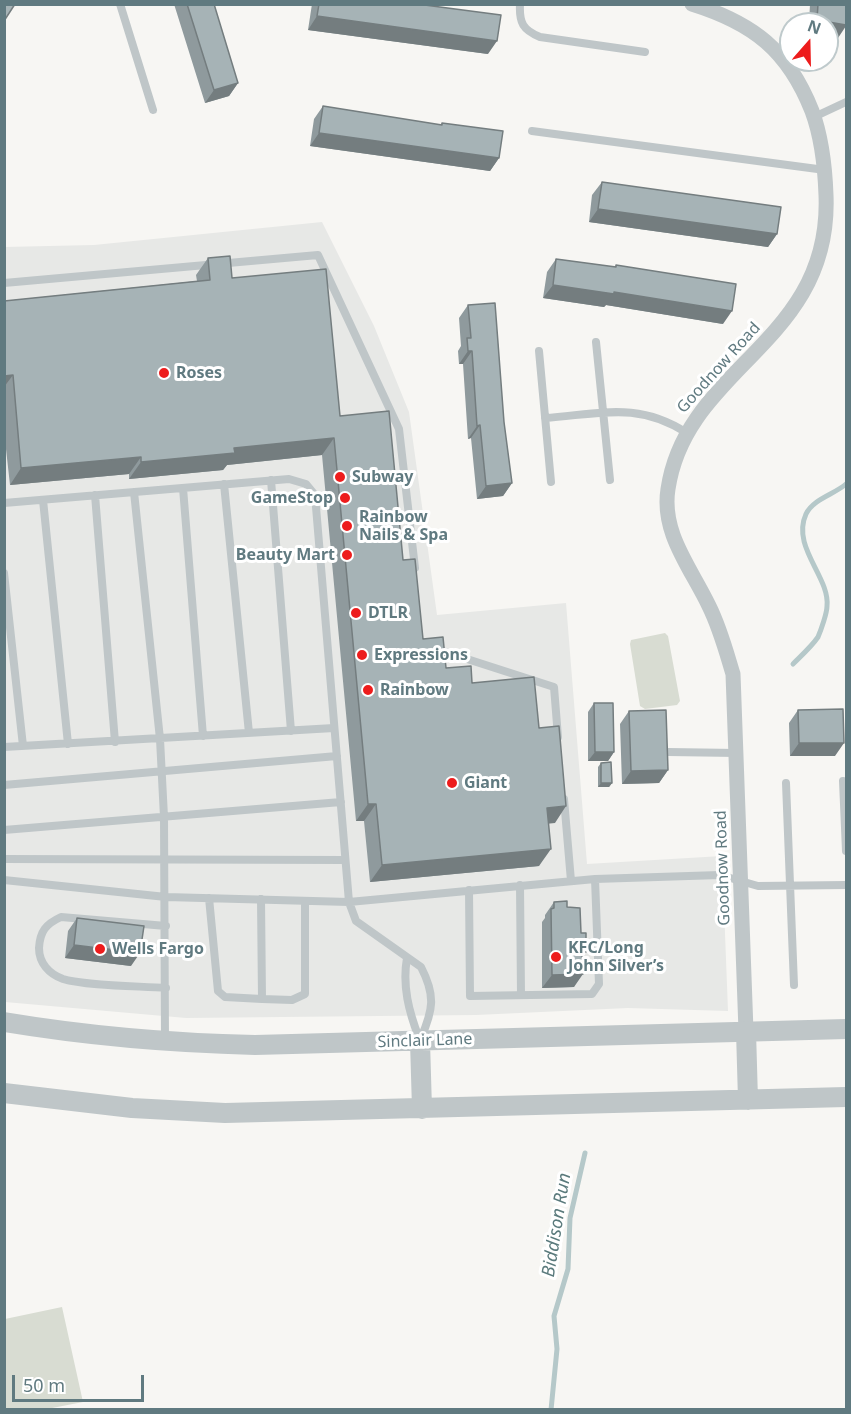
<!DOCTYPE html>
<meta charset="utf-8">
<style>
body{margin:0}
#map{position:relative;width:851px;height:1414px;overflow:hidden;background:#f7f6f3;font-family:"Noto Sans",sans-serif}
canvas{display:block}
.frame{position:absolute;inset:0;border:6px solid #607a80;pointer-events:none}
.north{position:absolute;left:779px;top:12px;width:60px;height:60px;box-sizing:border-box;background:#fff;border:2px solid #bfcacc;border-radius:50%;rotate:20deg;font-size:16px;font-weight:700;line-height:24px;text-align:center;color:#607a80}
.north::after{content:'';display:block;margin:auto;width:21px;height:27px;background:#ed1c1c;clip-path:polygon(50% 0,100% 100%,50% 72%,0 100%)}
.scale{position:absolute;left:12px;top:1375px;width:132px;height:27px;box-sizing:border-box;border:3px solid #607a80;border-top:0;padding-left:8px;font-size:18px;line-height:21px;white-space:nowrap;color:#607a80;-webkit-text-stroke:4px #fff;paint-order:stroke}
</style>
<div id="map">
<canvas width="851" height="1414"></canvas>
<div class="frame"></div>
<div class="north">N</div>
<div class="scale">50 m</div>
</div>
<script>
const ctx = document.querySelector('canvas').getContext('2d');
ctx.lineJoin = 'round';
function paint(path, color) {
  ctx.fillStyle = color;
  ctx.fill(path, 'evenodd');
}
function trace(path, color, width, dash) {
  ctx.strokeStyle = color;
  ctx.lineWidth = width;
  ctx.lineCap = dash ? 'butt' : 'round';
  ctx.setLineDash(dash || []);
  ctx.stroke(path);
}
function write(font, color, halo, rows, align = 'center') {
  ctx.font = font + ' "Noto Sans",sans-serif';
  ctx.lineWidth = 6;
  ctx.setLineDash([]);
  ctx.textBaseline = 'middle';
  ctx.strokeStyle = halo;
  ctx.fillStyle = color;
  for (const [text, x, y, turn = 0] of rows) {
    ctx.save();
    ctx.translate(x, y);
    ctx.rotate((+turn || 0) * Math.PI / 180);
    ctx.textAlign = isNaN(turn) ? turn : align;
    if (halo) ctx.strokeText(text, 0, 0);
    ctx.fillText(text, 0, 0);
    ctx.restore();
  }
}
paint(new Path2D(`
 M322,222L374,326L409,412L437,615L566,603L587,864L722,856L728,1011L628,1008L476,1015L186,1018L5,1002L4,247L94,245Z`), '#e7e8e6');
paint(new Path2D(`
 M665,633L668,636L680,701L677,705L645,709L640,706L630,644L631,640Z
 M62,1307L83,1402L47,1409H5V1319Z`), '#d8dcd2');
trace(new Path2D(`
 M793,664C801,656 812,646 818,637C821,630 827,613 827,606C830,577 791,547 806,514C813,499 835,494 846,484
 M551,1410L557,1349L554,1316L568,1269L570,1218L585,1153`), '#b5c8c9', 5);
trace(new Path2D(`
 M120,4L153,110
 M520,4C519,23 523,30 540,37L645,52
 M814,117L846,102
 M532,131L825,170
 M4,283L318,255L399,429L415,568
 M596,342L610,480
 M539,351L551,482
 M545,418C600,414 638,401 687,433
 M271,480L291,731
 M224,484L249,733
 M183,488L203,736
 M134,492L160,739L164,817L165,1041
 M95,495L115,742
 M43,500L68,744
 M4,503L289,479L306,484L315,495L349,902L356,921L421,967C436,996 433,1010 421,1038
 M4,573L23,746
 M436,649L554,687L558,737
 M4,747L334,728
 M668,752L737,753
 M843,781L846,851
 M786,783L794,985
 M4,785L337,756
 M564,799L571,881
 M4,830L341,802
 M4,859L345,860
 M4,880L166,897L349,902L595,879L720,875L758,886L846,885
 M520,885L521,995
 M469,890L470,996L592,994L599,984L595,879
 M209,898L218,991L225,997L262,999L261,899
 M407,958C402,986 409,1012 419,1038
 M166,988C139,986 86,986 63,979C49,974 39,963 39,948C40,931 46,924 61,917L166,926
 M262,999L292,1000L305,994V901`), '#bfc6c8', 8);
trace(new Path2D(`
 M692,4C753,23 788,50 812,111C822,138 825,167 826,195C832,343 686,366 668,489C661,533 691,568 709,606C720,628 726,651 733,674L746,1031`), '#bfc6c8', 15);
trace(new Path2D(`
 M4,1022C88,1036 171,1043 255,1045L846,1029
 M746,1031L748,1100
 M420,1041L422,1109
 M4,1093L132,1108L225,1113L846,1097`), '#bfc6c8', 20);
paint(new Path2D(`
 M174,4H214L238,83L229,96L205,103Z
 M312,4H417L488,54L308,30Z
 M810,4H846L838,38L827,24H809Z
 M323,106L440,125L442,123L499,158L490,171L310,146L314,119Z
 M602,182L777,234L768,247L589,222L592,195Z
 M208,258L232,278L340,416L403,560L423,639L446,668L472,683L539,728L555,823H549L539,866L370,882L364,821H356L322,455L227,465L223,470L129,479V474L10,485L4,431V301L197,281L196,275Z
 M556,259L615,267L616,265L723,324L606,305L604,307L543,298L547,272Z
 M468,305L504,422L512,483L503,496L477,499L471,438L468,439L463,364H459L458,351L461,346L459,318Z
 M594,703L614,752L608,761H588V712Z
 M798,710L835,756H790L789,723Z
 M629,711L668,770L659,783L622,784L620,724Z
 M601,763L612,783L609,787H598V767Z
 M554,902L567,907L582,958L574,987L542,988V922L545,918V915Z
 M77,918L131,966L65,958L68,931Z`), '#8f9a9d');
paint(new Path2D(`
 M317,16L497,41L488,54L308,30Z
 M817,20L846,25V26L838,38L827,36V24H815Z
 M238,83L229,96L205,103L214,90Z
 M319,133L499,158L490,171L310,146Z
 M598,209L777,234L768,247L589,222Z
 M553,285L614,292L732,311L723,324L606,305L604,307L543,298Z
 M468,351H472L463,364H459Z
 M13,375L4,387V376Z
 M480,425L471,438L468,439L477,426Z
 M334,438L322,455L227,465L223,470L129,479L141,462L234,448Z
 M141,457L129,474L10,485L21,468Z
 M512,483L503,496L477,499L486,486Z
 M799,743H844L835,756H790Z
 M595,752H614L608,761H588Z
 M668,770L659,783L622,784L631,771Z
 M601,783H612L609,787H598Z
 M368,804H376L364,821H356Z
 M566,806L555,823L535,825L547,808Z
 M551,849L539,866L370,882L382,865Z
 M74,945L140,953L131,966L65,958Z
 M583,974L574,987L542,988L552,975Z`), '#747d7f');
const building = new Path2D(`
 M4,4H15L4,21Z
 M187,4H214L238,83L214,90Z
 M319,4H417L501,15L497,41L317,16Z
 M818,4H846V25L817,20Z
 M323,106L442,125V123L503,131L499,158L319,133Z
 M602,182L781,207L777,234L598,209Z
 M230,256L232,278L326,269L340,416L389,411L403,560L415,559L423,639L443,637L446,668L471,666L472,683L534,677L539,728L559,726L566,806L547,808L551,849L382,865L376,804H368L334,438L234,448L235,453L141,462V457L21,468L13,375L4,376V301L210,280L208,258Z
 M556,259L616,267V265L736,284L732,311L614,292V294L553,285Z
 M495,303L504,422L512,483L486,486L480,425L477,426L472,351H468L467,338H471L468,305Z
 M594,703H613L614,752H595Z
 M843,709L844,743H799L798,710Z
 M666,710L668,770L631,771L629,711Z
 M611,762L612,783H601V763Z
 M567,901V907L580,908L581,933H586V952L582,953L583,974L552,975L551,909L554,908V902Z
 M77,918L144,926L140,953L74,945Z`);
paint(building, '#a6b3b6');
trace(building, '#747d7f', 1.5);
for (const [x, y, r, color] of [
 [164,373,6,"#ed1c1c"],
 [340,477,6,"#ed1c1c"],
 [345,498,6,"#ed1c1c"],
 [347,526,6,"#ed1c1c"],
 [347,555,6,"#ed1c1c"],
 [356,613,6,"#ed1c1c"],
 [362,655,6,"#ed1c1c"],
 [368,690,6,"#ed1c1c"],
 [452,783,6,"#ed1c1c"],
 [100,949,6,"#ed1c1c"],
 [556,957,6,"#ed1c1c"]
]) {
  const dot = new Path2D();
  dot.arc(x, y, r, 0, 2 * Math.PI);
  ctx.fillStyle = color;
  ctx.fill(dot);
  trace(dot, '#fff', 2);
}
write('16px', '#607a80', '#fff', [
 ["Goodnow Road",719,368,-48],
 ["Goodnow Road",723,868,-92],
 ["Sinclair Lane",425,1041,-2]
]);
write('bold 16px', '#607a80', '#fff', [
 ["Roses",176,373],
 ["Subway",352,477],
 ["GameStop",333,498,"right"],
 ["Rainbow",359,517],
 ["Nails & Spa",359,535],
 ["Beauty Mart",335,555,"right"],
 ["DTLR",368,613],
 ["Expressions",374,655],
 ["Rainbow",380,690],
 ["Giant",464,783],
 ["KFC/Long",568,948],
 ["John Silver’s",568,966],
 ["Wells Fargo",112,949]
], 'left');
write('italic 18px', '#5a7a7c', '#fff', [
 ["Biddison Run",557,1225,-81]
]);
</script>
